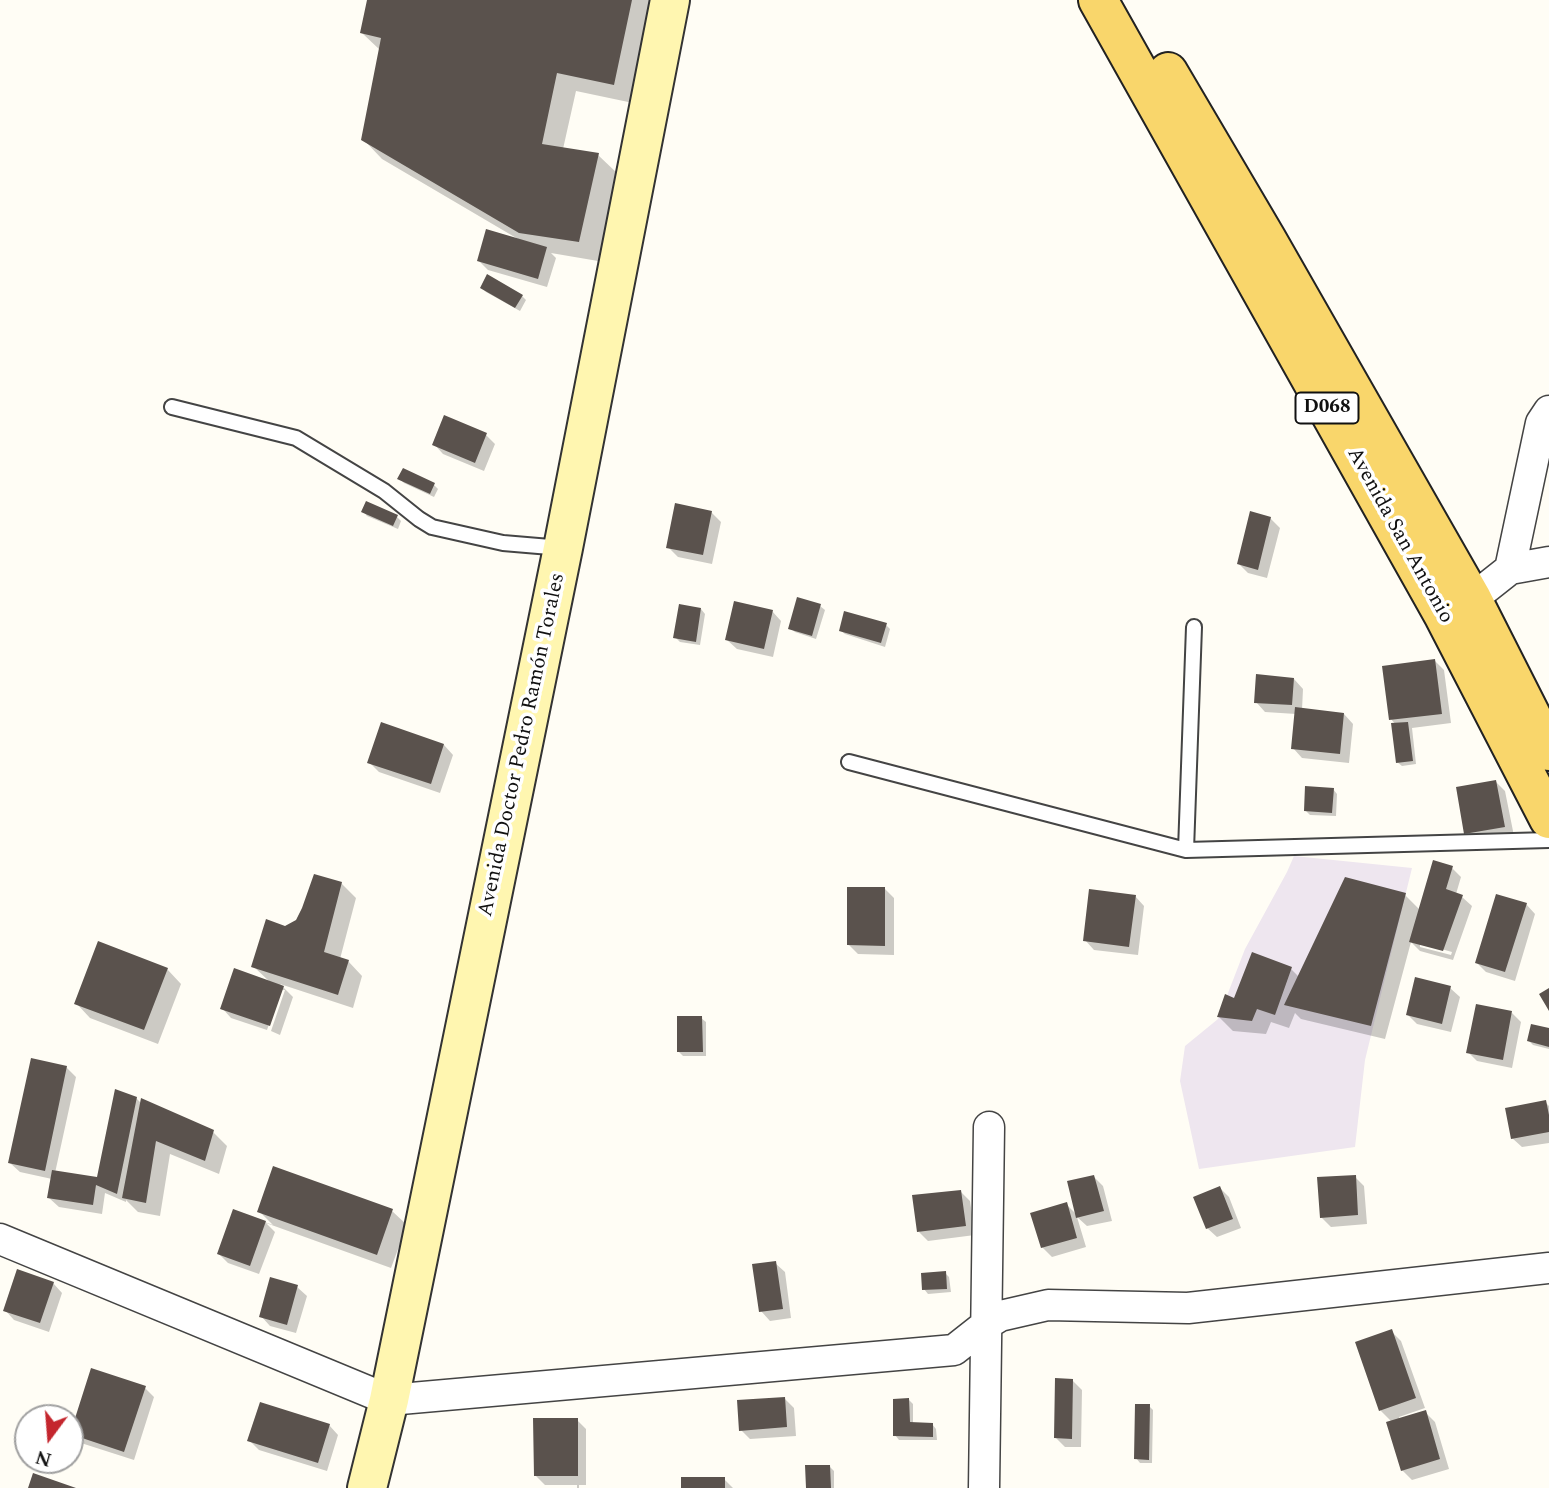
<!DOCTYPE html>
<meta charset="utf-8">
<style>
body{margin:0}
#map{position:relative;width:1549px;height:1488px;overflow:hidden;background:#fffdf5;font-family:Spectral,serif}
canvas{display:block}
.north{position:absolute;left:14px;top:1404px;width:70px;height:70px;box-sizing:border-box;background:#fff;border:2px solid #a0a0a0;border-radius:50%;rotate:196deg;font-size:19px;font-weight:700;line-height:28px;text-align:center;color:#111}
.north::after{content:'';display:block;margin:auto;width:24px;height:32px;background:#c4262e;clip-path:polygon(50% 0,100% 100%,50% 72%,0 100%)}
</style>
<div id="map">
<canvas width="1549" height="1488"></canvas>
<div class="north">N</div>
</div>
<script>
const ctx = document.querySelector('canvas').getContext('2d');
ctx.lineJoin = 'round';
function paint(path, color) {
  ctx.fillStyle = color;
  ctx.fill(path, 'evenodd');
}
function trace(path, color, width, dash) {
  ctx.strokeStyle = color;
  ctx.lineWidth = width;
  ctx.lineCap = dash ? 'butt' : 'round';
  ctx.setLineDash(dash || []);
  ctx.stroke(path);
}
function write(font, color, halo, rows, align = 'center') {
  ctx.font = font + ' Spectral,serif';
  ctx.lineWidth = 7;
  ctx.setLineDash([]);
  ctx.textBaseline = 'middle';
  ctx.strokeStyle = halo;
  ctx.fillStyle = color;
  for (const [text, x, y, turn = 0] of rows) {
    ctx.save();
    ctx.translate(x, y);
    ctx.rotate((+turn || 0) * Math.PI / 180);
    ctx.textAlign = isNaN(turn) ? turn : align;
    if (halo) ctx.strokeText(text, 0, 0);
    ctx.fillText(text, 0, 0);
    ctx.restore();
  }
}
paint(new Path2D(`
 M1294,856L1412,868L1365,1060L1355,1147L1199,1169L1180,1081L1185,1046L1218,1019L1245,949L1287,872Z`), '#eee6ef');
paint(new Path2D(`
 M369,0H654L633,103L576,91L563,149L598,155L618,174L598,261L551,253L556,258L547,287L488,270L479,261L518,239L382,159L363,139L380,50L362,33Z
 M482,288L522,296L526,300L520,311L486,292Z
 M486,435L495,444L484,471L443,454L434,444Z
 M399,478L434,485L438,489L434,497L404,483Z
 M363,511L397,517L401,521L398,529L367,516Z
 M711,512L721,522L712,564L678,557L668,547Z
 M1270,518L1280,528L1267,578L1248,573L1239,564Z
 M820,606L825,610L816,639L795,632L790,628Z
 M701,609L705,614L700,645L680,642L675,637Z
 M772,611L781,621L773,657L737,649L727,640Z
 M886,625L890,629L885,647L845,634L840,630Z
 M1435,661L1444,670L1451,723L1412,728L1416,764L1402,766L1397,762L1396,725L1391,719Z
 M1294,679L1303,689L1302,710L1344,714L1353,724L1349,763L1302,758L1293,748L1296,714L1265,712L1256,702Z
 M444,745L453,755L440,793L379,772L369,762Z
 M1496,782L1505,791L1514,836L1475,842L1466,833Z
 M1333,789L1337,794L1336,816L1310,815L1305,810Z
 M1452,868L1461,877L1456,894L1462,897L1472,906L1453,960L1420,951L1411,942L1385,1039L1301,1019L1295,1013L1289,1028L1271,1022L1266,1034L1233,1031L1219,1017L1235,1000L1291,969L1299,977L1405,895L1420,910ZM1420,943L1452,952L1451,955L1420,947Z
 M341,883L356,898L340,959L348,961L362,976L353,1008L280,984L293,997L280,1035L271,1031L285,990H281L267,1030L231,1018L222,1008L271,983L253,966L285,927L297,922Z
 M885,889L894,898V955L858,954L849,945Z
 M1135,896L1144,906L1138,955L1094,950L1085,940Z
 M1526,904L1535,914L1515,981L1486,972L1477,963Z
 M167,969L181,984L158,1044L90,1018L76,1003Z
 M1450,988L1460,997L1451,1032L1417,1024L1408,1015Z
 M1512,1013L1521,1022L1512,1068L1477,1061L1468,1052Z
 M701,1018L706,1022V1056H683L679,1052Z
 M1549,1030V1049L1533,1045L1529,1041Z
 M66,1067L76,1077L55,1173L98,1179L136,1098L142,1104L213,1132L227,1146L219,1174L170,1154L160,1216L138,1212L126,1200V1202L105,1193L102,1214L59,1207L49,1198L52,1179L20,1172L10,1163Z
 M1545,1102L1549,1106V1143L1522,1147L1512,1138Z
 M1094,1177L1103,1186L1112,1221L1087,1226L1077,1217L1086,1247L1052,1257L1042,1247L1066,1204L1076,1214Z
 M1355,1177L1364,1186L1367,1224L1331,1227L1321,1217Z
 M1220,1188L1229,1197L1241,1228L1217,1237L1207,1228Z
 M961,1192L970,1201L975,1235L928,1241L919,1232Z
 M234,1211L273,1225L259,1211H392L407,1225L391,1268L266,1223L275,1232L259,1274L228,1263L219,1254Z
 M775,1263L785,1272L791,1318L770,1321L761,1311Z
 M945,1273L949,1277L951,1292L928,1294L924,1289Z
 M53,1283L62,1293L49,1332L14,1320L5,1310Z
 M297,1287L307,1296L296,1333L270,1326L261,1316Z
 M1391,1331L1401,1341L1425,1408L1399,1417L1400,1420L1425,1412L1435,1422L1449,1469L1412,1480L1402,1470L1392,1422L1381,1411L1357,1343Z
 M1072,1380L1082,1390L1081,1447H1065L1055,1437Z
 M145,1388L154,1397L134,1460L81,1443L72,1434Z
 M784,1398L794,1408L796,1436L750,1439L741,1430Z
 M909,1400L913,1404V1424H932L936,1429L937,1440H899L895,1435Z
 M1149,1406L1153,1410L1152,1463H1140L1136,1458Z
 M577,1420L586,1429V1485H579V1488H577V1485H545L535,1475Z
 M329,1425L338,1435L327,1471L259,1450L249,1440Z
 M830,1467L834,1471V1488H807Z
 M724,1479L733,1488H683Z`), '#0003');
paint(new Path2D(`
 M367,0H632L614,85L557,73L542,144L599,153L579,242L519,233L361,140L381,38L360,33Z
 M486,229L547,247L538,279L477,261Z
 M487,274L523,295L515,308L480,288Z
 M444,415L487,433L475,463L432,445Z
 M403,468L435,483L430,494L397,479Z
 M366,501L398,515L393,526L361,512Z
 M675,503L712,511L703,555L666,548Z
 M1250,511L1271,517L1258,570L1237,564Z
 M797,597L821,604L812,636L788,629Z
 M734,601L773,610L764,649L725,640Z
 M679,604L701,608L696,642L673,638Z
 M844,611L887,623L881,643L839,631Z
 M1435,659L1442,714L1389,720L1382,666Z
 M1256,674L1294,678L1292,705L1254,703Z
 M1295,707L1344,713L1340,754L1291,749Z
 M381,722L444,744L431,784L367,763Z
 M1408,722L1413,761L1396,763L1391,723Z
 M1496,780L1505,827L1464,834L1456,787Z
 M1305,786L1334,788L1332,813L1304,811Z
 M1433,860L1453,866L1446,889L1463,895L1443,951L1409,942Z
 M314,874L342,882L324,952L349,960L338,995L251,967L266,919L285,926L296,920L302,908Z
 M1345,877L1406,893L1371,1026L1284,1005Z
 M847,887H885V946L847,945Z
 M1089,889L1136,895L1129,947L1083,941Z
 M1496,894L1527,903L1505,972L1475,963Z
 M98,941L168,968L144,1030L74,1004Z
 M1252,952L1292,967L1275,1015L1257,1009L1252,1021L1217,1017L1225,994L1234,998Z
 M234,968L284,986L270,1026L220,1009Z
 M1415,977L1451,986L1442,1024L1406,1015Z
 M1549,988V1011L1539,994Z
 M1476,1004L1512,1011L1503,1060L1466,1053Z
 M677,1016H702L703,1052H677Z
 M1531,1024L1549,1028V1047L1527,1041Z
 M31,1058L67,1066L45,1171L8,1163Z
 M115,1089L137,1097L117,1194L96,1185L93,1205L47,1198L52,1170L97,1177Z
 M141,1098L214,1130L205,1161L156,1141L146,1203L122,1198Z
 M1546,1100L1549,1115V1132L1511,1139L1505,1108Z
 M273,1166L393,1209L377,1255L257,1212Z
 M1094,1175L1104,1211L1076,1218L1067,1181Z
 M1356,1175L1358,1215L1320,1218L1317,1177Z
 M1220,1186L1233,1219L1206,1229L1193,1197Z
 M961,1190L966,1226L917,1232L912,1195Z
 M1067,1202L1077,1238L1041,1248L1030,1213Z
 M233,1209L266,1221L250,1266L217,1254Z
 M776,1261L783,1309L759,1312L752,1264Z
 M17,1269L54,1282L40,1323L3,1311Z
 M946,1271L947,1289L922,1290L921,1273Z
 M270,1277L298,1285L287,1325L259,1317Z
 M1392,1329L1416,1398L1379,1411L1355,1342Z
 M91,1368L146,1386L124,1452L70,1434Z
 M1055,1378L1073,1379L1072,1439L1054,1438Z
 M785,1397L787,1427L739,1431L737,1400Z
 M909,1398L910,1422L933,1423V1437L893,1436V1399Z
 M260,1402L330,1424L318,1463L247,1441Z
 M1135,1404H1150L1149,1460L1134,1459Z
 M1426,1410L1440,1459L1401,1471L1386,1422Z
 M533,1418H578V1476H534Z
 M805,1465H830L831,1488H806Z
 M33,1473L76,1488H28Z
 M681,1477H725V1488H681Z`), '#5a524d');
const lane = new Path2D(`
 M172,407L296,438L384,491L419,519L432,527L503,543L562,548
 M849,762L1186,850L1549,840
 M1186,850L1194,627`);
const street = new Path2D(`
 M1510,569L1541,423L1549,411
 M1453,610L1472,599L1510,569L1549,562
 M0,1239L389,1400L954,1350L987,1324L1000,1316L1048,1305L1188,1308L1549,1268
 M984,1488L989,1127`);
const secondary = new Path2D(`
 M367,1488L389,1400L563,548L670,0`);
const primary = new Path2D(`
 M1098,0L1444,616L1549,819
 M1168,72L1267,240L1472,599L1549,751`);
trace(lane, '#444', 18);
trace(street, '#444', 33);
trace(secondary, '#333', 42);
trace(primary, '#222', 42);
trace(lane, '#fff', 14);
trace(street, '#fff', 30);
trace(secondary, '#fff6b0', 38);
trace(primary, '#f9d66b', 38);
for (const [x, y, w] of [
 [1327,408,63]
]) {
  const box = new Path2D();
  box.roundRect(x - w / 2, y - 15.5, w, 31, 5);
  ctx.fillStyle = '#fff';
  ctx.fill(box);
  trace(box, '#111', 2);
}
write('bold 19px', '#111', null, [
 ["D068",1327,408]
]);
write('21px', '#111', '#fff', [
 ["Avenida San Antonio",1399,536,61],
 ["Avenida Doctor Pedro Ramón Torales",523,745,-78]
]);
</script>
